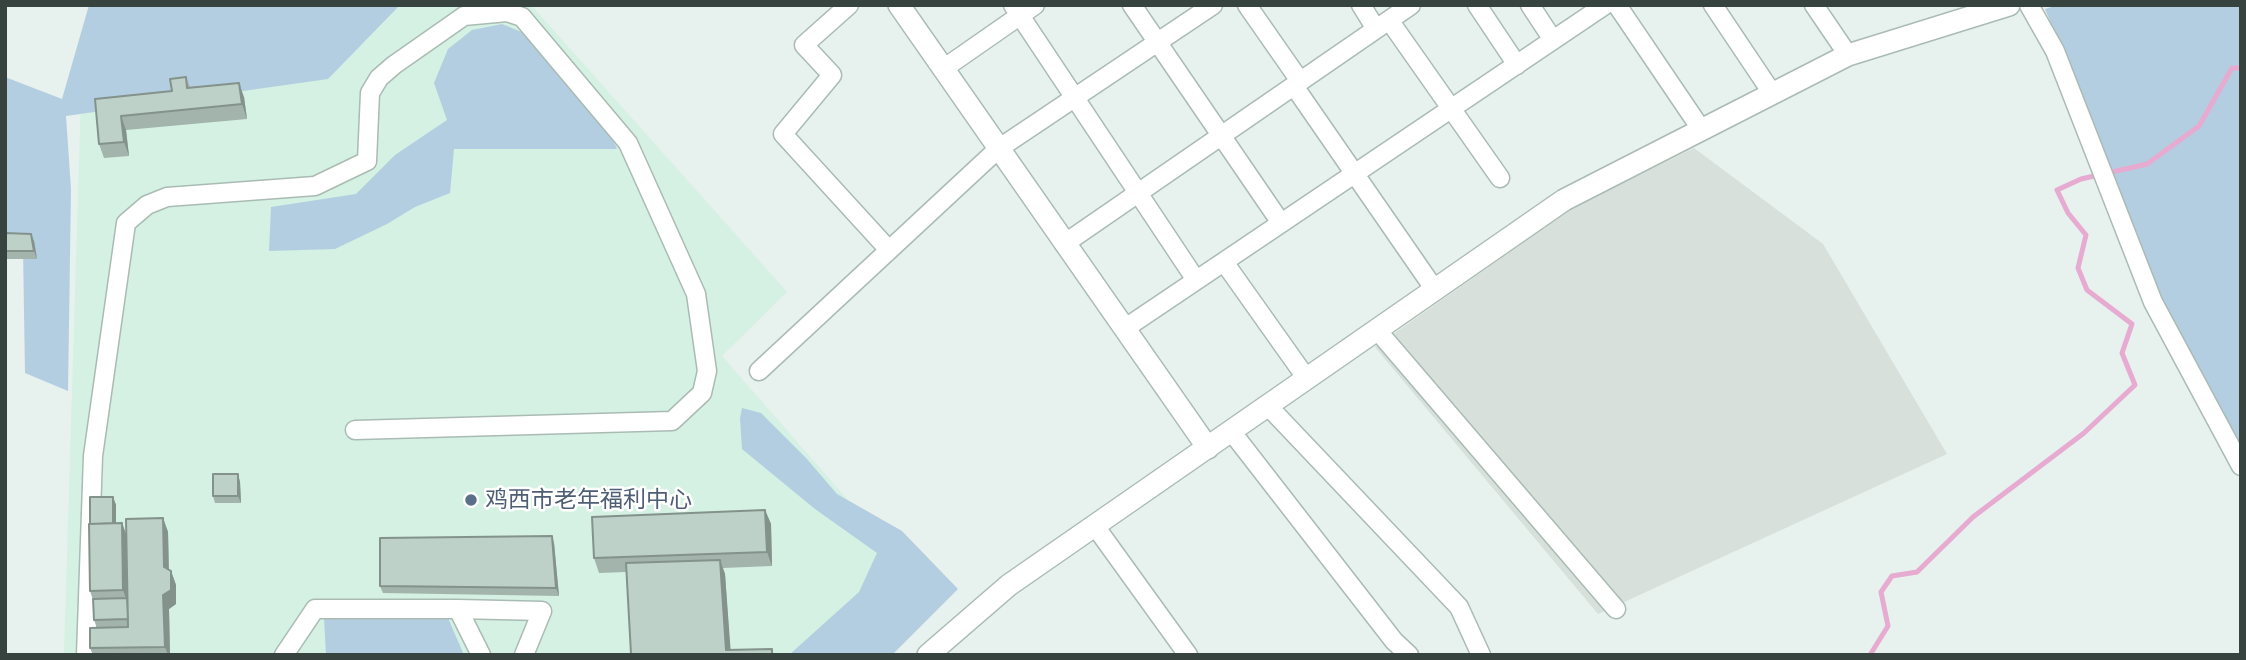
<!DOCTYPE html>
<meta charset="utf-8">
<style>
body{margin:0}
#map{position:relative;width:2246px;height:660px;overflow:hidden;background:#e7f1ed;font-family:"Public Sans",sans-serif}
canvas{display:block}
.frame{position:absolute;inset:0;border:7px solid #36433e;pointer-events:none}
</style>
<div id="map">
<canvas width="2246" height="660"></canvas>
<div class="frame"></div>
</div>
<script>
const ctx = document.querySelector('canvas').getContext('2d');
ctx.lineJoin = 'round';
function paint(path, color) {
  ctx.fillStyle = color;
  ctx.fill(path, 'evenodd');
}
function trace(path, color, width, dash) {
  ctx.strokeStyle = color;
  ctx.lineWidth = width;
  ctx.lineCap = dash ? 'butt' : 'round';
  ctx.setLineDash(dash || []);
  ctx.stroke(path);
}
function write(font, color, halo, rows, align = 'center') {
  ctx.font = font + ' "Public Sans","Noto Sans SC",sans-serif';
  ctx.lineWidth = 5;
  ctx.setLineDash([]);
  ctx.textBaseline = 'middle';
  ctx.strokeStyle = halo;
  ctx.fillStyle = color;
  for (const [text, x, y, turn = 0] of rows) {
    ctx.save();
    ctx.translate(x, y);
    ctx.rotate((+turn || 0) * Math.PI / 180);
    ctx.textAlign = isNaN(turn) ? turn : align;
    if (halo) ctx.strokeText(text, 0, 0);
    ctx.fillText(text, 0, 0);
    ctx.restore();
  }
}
paint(new Path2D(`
 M399,5H531L787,292L722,356L923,586L856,655H64L81,97Z`), '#d4f1e3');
paint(new Path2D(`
 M1694,148L1823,244L1947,454L1598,614L1375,347L1575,206Z`), '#d8e0dc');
paint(new Path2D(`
 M89,5H400L328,79L66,116L71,189L68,391L25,373L23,249H5V77L62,99Z
 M2058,5H2241V451L2158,294L2045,9Z
 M502,24L524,33L603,117L617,149H454L450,193L415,207L387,224L335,249L269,251L271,207L356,194L395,155L447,120L434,83L448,49L472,30Z
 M742,408L761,413L806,458L837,494L902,531L958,589L892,655H789L859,592L877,553L815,509L742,449L740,418Z
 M324,618H448L464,655H326Z`), '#b4cee1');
trace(new Path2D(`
 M1870,655L1888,626L1881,592L1892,576L1917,572L1973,517L2084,433L2135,385L2122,353L2132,324L2087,290L2078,268L2086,235L2068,213L2057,190L2081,179L2147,164L2199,126L2232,68H2241`), '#e7aad1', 5);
const minor = new Path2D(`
 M849,5L804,45L832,75L783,134L889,250
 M1013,5L1196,280
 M1132,5L1281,223
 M1247,5L1300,81
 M1361,5L1376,29
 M1477,5L1517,65
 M1530,5L1553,40
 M1617,5L1701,129
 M1713,5L1772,93
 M1814,5L1848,55
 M2029,5L2055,51L2153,302L2241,466
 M1389,20L1500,178
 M943,69L1035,5
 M1294,86L1435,290
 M1064,244L1411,5
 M1224,262L1307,379
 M1124,329L1605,5
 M1377,330L1616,609
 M759,371L998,149L1213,5
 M1268,406L1459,607L1481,655
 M1231,431L1394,641L1409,655
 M1095,526L1188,655
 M458,609L542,611L524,655
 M86,655L93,456L126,223L147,205L167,197L315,186L367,161L370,93L379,78L394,65L464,16L507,12L522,17L628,143L696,294L707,371L702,393L672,421L355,430
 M284,655L315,609H458L481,655`);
const tertiary = new Path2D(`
 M899,5L1208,448
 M928,655L1009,585L1564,200L1848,55L2009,5`);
trace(minor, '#aabbb4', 21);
trace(tertiary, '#aabbb4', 24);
trace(minor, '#fff', 18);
trace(tertiary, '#fff', 21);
paint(new Path2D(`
 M186,77L190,87L244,97L247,119L126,130L129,156L104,158L99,144L95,99L172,91Z
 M5,233L34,241L37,259H5Z
 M238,474L240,482L241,503H215L213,496Z
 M113,497L116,505V523H122L126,534L163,518L168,532L169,570L171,571L176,585V604L169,609L170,655H93L90,648L128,627L97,628L94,620L93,600L90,591Z
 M765,510L771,524L772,566L723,568L725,574L730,650L772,649L774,655H611L631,654L626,572L599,573L594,558Z
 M554,543L559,596L383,593L380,586Z`), '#a3b4ac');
paint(new Path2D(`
 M239,83L244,97L247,119L242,104Z
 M121,116L126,130L129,156L124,142Z
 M31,234L34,241L37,259L34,251Z
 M238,474L240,482L241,503L238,496Z
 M113,497L116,505V534L113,527Z
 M765,510L771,524L772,566L767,552Z
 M163,518L168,532L169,581L164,567Z
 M122,523L126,534L127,601L123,590Z
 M552,536L554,543L559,596L556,588Z
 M720,560L725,574L731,655L726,650Z
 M171,571L176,585V604L169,609L170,655H168L165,647L163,595Z`), '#84928c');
const building = new Path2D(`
 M186,77L187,88L239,83L242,104L121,116L124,142L99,144L95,99L172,91L170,79Z
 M5,233L31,234L34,251H5Z
 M213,474H238V496H213Z
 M90,497H113V523L90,524Z
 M765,510L767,552L594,558L592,517Z
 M163,518L164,567L171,571V590L163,595L165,647L90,648V628L128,627L126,519Z
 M122,523L123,590L90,591L89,524Z
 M552,536L556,588L380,586V538Z
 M720,560L726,650L772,649V655H611L631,654L626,563Z
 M127,598L128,619L94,620L93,599Z`);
paint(building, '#bdd1c8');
trace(building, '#84928c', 2);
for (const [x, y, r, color] of [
 [471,500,7,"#5c6f8a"]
]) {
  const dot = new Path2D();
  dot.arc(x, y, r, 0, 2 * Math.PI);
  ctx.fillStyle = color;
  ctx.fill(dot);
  trace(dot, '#fff', 2.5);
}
write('23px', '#4e5e75', '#fff', [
 ["鸡西市老年福利中心",485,500]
], 'left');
</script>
